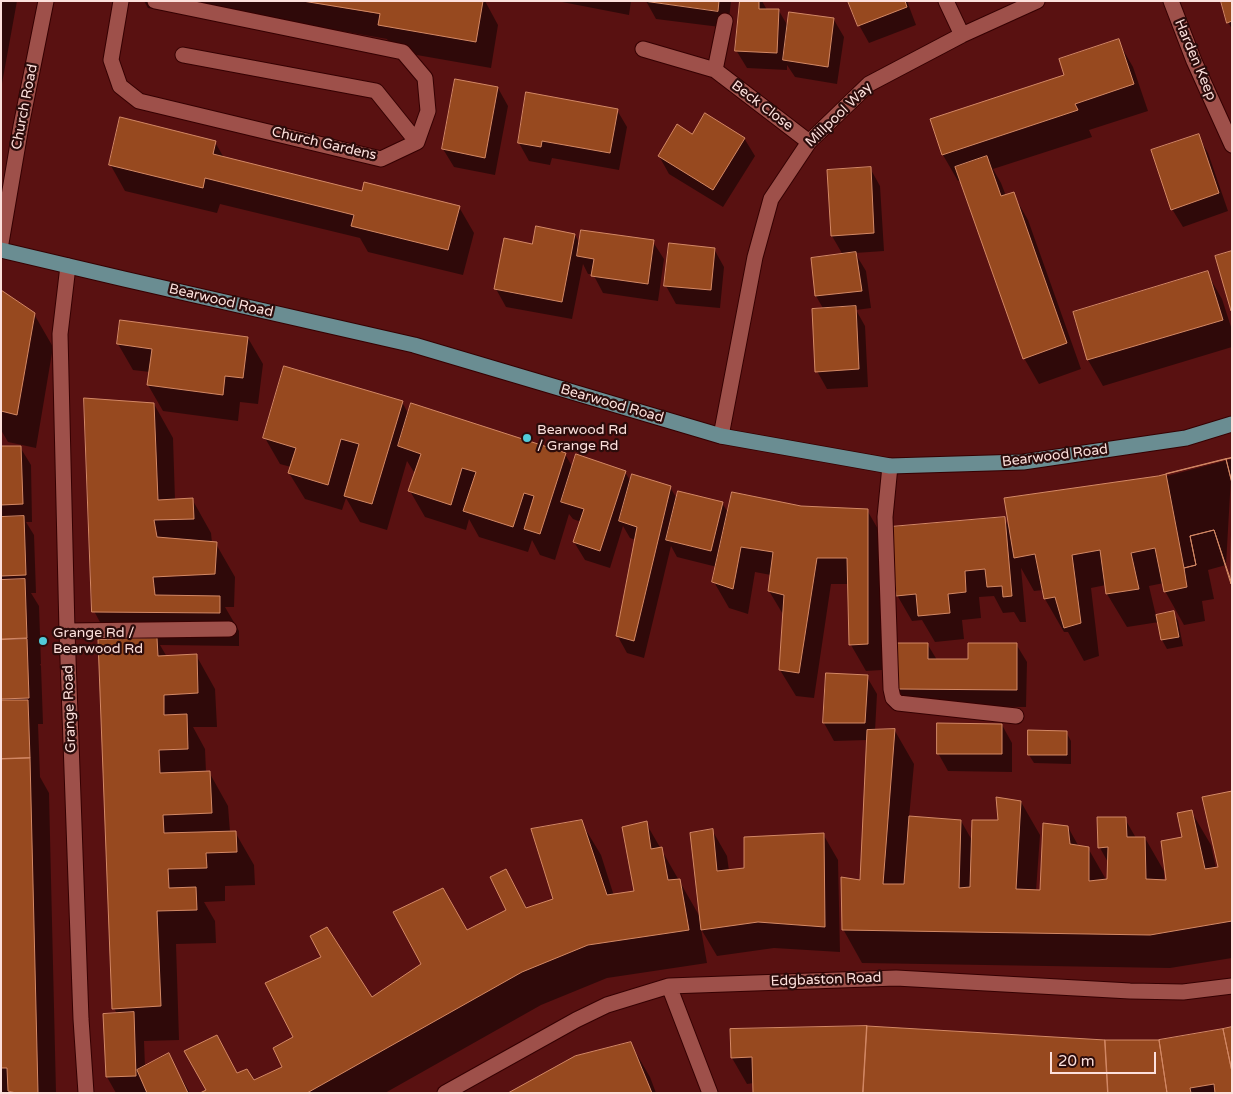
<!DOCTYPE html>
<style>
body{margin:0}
#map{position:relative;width:1233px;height:1094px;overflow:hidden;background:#591111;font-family:"Varela Round",sans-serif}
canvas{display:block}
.frame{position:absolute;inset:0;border:2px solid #fce0dc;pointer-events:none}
.scale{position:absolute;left:1050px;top:1052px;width:106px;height:22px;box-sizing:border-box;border:2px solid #fce0dc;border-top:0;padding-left:6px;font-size:15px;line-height:18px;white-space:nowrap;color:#fce0dc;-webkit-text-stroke:4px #2c0c0b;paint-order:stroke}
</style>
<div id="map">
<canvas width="1233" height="1094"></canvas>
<div class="frame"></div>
<div class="scale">20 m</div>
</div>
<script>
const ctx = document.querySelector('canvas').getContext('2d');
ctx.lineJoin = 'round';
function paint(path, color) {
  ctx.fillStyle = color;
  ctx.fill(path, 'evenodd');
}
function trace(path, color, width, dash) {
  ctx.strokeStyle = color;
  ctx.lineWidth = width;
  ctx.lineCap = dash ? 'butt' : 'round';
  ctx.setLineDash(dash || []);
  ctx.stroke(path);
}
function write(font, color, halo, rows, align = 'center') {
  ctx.font = font + ' "Varela Round",sans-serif';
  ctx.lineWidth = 4.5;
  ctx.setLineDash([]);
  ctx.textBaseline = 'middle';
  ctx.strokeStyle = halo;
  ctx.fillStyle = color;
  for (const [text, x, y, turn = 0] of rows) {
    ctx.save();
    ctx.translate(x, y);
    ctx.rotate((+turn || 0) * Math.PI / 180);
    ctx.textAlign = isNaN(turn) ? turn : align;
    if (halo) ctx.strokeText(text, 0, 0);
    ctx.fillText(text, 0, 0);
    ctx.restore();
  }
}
paint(new Path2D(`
 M1,1H17L1,89Z
 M144,1H485L498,25L491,68L394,51L387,39L243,14L241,24L148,8Z
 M561,1H631L629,15L562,2Z
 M646,1H731L728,28L656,19Z
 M741,1H762L767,10L779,11L789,28L834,20L844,37L837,84L795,77L787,65V70L747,68L736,50Z
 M849,1H907L916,25L869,43L859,25Z
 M1232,1V29L1228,22Z
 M1118,41L1133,67L1148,111L1089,130L1092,137L993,169L1001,183L1006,196L1013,194L1028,220L1081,369L1039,384L1024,358L961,180L958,181L943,155L1066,76Z
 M498,88L508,106L495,175L454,167L443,149Z
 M617,110L627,127L619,170L552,158L550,165L529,161L519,143Z
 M693,135L744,138L755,156L723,207L669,174L659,156Z
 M1198,136L1208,153L1228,211L1183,227L1172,209Z
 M215,142L224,158L363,193L459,207L474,233L463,275L368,252L360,238L220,204L217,213L125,191L110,164Z
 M870,168L880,186L884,251L855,253L866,271L871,308L856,310L865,326L868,387L827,389L817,371L824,310L816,296L843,255L832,236Z
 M575,235L580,244L653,242L664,259L658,301L603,293L593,274H588L583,264L572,319L506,307L496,289L533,245Z
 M714,249L724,267L720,308L676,304L666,286Z
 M1207,273L1222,299L1232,330V347L1103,386L1088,360L1074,312Z
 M1,291L34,314L53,347L36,448L8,442L1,430Z
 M248,338L263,364L258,404L240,402L238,421L163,411L148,385L150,372L133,370L118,344Z
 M402,402L409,415L565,454L573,468L625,472L631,482L670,487L677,499L722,503L729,514L800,507L867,510L882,536V670L866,671L851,645L849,584H831L814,698L796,696L780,670L784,616L769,591L771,575L755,572L748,614L729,608L714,582L717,567L677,557L671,546L644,658L627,653L617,635L636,540L630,538L623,526L610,568L585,560L574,542L581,522L573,519L569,514L555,560L540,555L532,540L528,552L479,537L469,519L466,530L425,517L410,491L416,473L414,472L407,461L387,530L360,522L346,498L342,510L305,499L289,473L291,467L280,464L265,438Z
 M154,404L173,438L175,500L192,499L211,533L212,543L216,544L235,577L234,607H225L239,631V646L160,645L167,657L196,655L215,689L217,727H193L205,749L206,772H209L228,806L230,832H235L254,865L255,885L225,886V901L204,902L215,921L216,943L176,944L179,1040L144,1041L145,1067L168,1055L190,1093H149L146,1086V1093H116L107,1077L117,1014L114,1008L110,641L94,611Z
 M1,447H20L31,465L32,522H26L34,535L36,593H31L39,606L41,664H40L41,666L43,724H38L40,777L49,793L56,1093H1Z
 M1232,459L1226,565L1208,570L1214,599L1202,601L1205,621L1184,625L1165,591L1164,583L1149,586L1156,616L1173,613L1178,621L1183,646L1167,649L1162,640L1159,622L1127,627L1107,594L1106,585L1091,588L1099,656L1084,661L1068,632H1064L1045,599L1043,590L1034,591L1021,568L1026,622H1020L1014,612L1003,613L994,596L979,597L981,618L962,620L964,639L935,642L922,620L912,621L897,595L1004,518L1010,529L1167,476Z
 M1016,644L1027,662L1026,707L908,706L898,689L928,645L937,660H969Z
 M867,677L877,694L875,731H895L914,764L909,818L961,821L973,842L999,822L1021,802L1040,835L1036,891H1041L1068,827L1079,847L1088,848L1108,883L1109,864L1100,848L1099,818L1125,819L1136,838H1145L1164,871V881H1168L1184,837L1191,811L1211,845L1216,868H1219L1232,792V958L1170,968L862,963L843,929L861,881L868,740L834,741L824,723Z
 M1002,725L1012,743V772L948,771L938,753Z
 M1066,732L1071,741V764L1034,763L1029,755Z
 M581,822L601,855L614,896L635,892L646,823L700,917L712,830L727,856L729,871L746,870L823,834L838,860L840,952L774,948L717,956L701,929L707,963L607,978L541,1005L385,1093H203L207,1090L217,1037L238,1074L254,1082L284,1068L372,999L423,965L467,932L508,911L506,871L527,908L554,900Z
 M1104,1041H1159L1232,1093H754V1083L747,1084L732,1058Z
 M630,1043L650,1077L656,1093H511Z`), '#0007');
const building = new Path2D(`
 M303,1H483L476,42L378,25L380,14Z
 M644,1H719L718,11Z
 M740,1H759V9H779L777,53L735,51Z
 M848,1H905L907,7L858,26Z
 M1221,1H1232V21L1227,23Z
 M789,12L834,18L828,67L783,60Z
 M1119,39L1134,84L1075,104L1078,110L942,155L930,119L1064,75L1059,59Z
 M455,79L498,87L485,158L442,149Z
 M526,92L618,109L610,153L542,141L541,147L518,143Z
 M705,113L745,138L713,190L658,156L677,124L692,134Z
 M120,117L216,141L213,154L362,191L364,182L460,206L448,250L351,226L354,215L205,178L203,188L109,165Z
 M1199,134L1219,193L1171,210L1151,150Z
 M987,156L1001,196L1014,192L1067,343L1023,359L955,167Z
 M871,167L874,233L831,236L827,170Z
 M536,226L575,234L562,302L494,289L504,238L532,244Z
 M581,230L654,240L648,284L591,276L594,259L577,256Z
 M669,243L715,248L711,290L664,286Z
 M1232,251V311H1231L1215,256Z
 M856,252L862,291L815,296L811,258Z
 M1208,271L1223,320L1087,360L1073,312Z
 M1,290L35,313L17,415L1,411Z
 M856,306L859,369L815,372L812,309Z
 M120,320L248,337L243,378L225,376L223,395L147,385L152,349L117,344Z
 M284,366L403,401L372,504L344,496L359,444L341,439L328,485L288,473L296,448L263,438Z
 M84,398L154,403L158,500L193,498L194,519L154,520L157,537L217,542L215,574L153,577L155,595L220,596V613L92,612Z
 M411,403L566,453L540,534L524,529L534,496L524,493L513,527L463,511L476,472L462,468L451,505L408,491L421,454L398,446Z
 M1,446H21L23,504L1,505Z
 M576,454L626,471L600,551L573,542L584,509L561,502Z
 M1232,458V584L1214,530L1190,536L1196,565L1184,568L1187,587L1164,592L1155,548L1131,553L1139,589L1106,594L1100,550L1072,555L1081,623L1064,628L1055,597L1044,599L1035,554L1014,558L1004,498L1158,476Z
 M1232,458V483L1226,459Z
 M1226,459L1232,483L1231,584L1214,530L1190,536L1196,565L1184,568L1166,474Z
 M632,474L671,486L634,641L616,636L637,527L619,521Z
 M678,491L723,502L711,551L666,540Z
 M732,492L801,506L868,509V644L849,645L847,558H817L799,673L779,670L784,595L768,591L773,552L741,547L733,589L712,582Z
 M24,516L26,575L1,576V517Z
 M1005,517L1012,596L1003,597L1002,586L987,587L985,569L965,571L966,592L948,594L950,613L918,616L916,594L896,596L890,527Z
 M25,579L27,638L1,639V580Z
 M1174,611L1179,637L1161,640L1156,615Z
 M157,638L158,656L197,654L198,693L164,695V715L187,714L188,749L159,750L160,773L210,771L212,813L163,815L164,833L236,831L237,852L206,853L207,868L168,869L169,888L196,887L197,910L157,911L161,1006L112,1009L98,640Z
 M27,639L29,698L1,699V640Z
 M897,643H928V659H968V643H1017V690L896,689Z
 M826,673L868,675L865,723H823Z
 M1,700H28L30,758L1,759Z
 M937,723L1002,724V754H937Z
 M895,729L883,884H904L909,816L961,820L959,888L970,887L972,820H998L996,797L1021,801L1016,889L1040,890L1043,823L1068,826L1070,844L1089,847V881L1107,879L1108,847L1098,848L1097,817H1126L1127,837H1145L1146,879L1166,880L1161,841L1182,837L1177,813L1192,810L1205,869L1218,867L1202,797L1232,791V921L1150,935L842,930L841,877L860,880L867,730Z
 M1028,730L1067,731V755H1028Z
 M30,758L38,1093H16L8,1091L7,1068H1V759Z
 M582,820L607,895L634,891L622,827L647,821L651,849L662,847L668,880L680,879L689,930L588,945L522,972L307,1093H200L206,1090L184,1051L217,1035L237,1073L247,1069L254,1080L282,1067L273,1048L293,1037L265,983L321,957L310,936L327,927L372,997L421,964L393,912L443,888L467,930L506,910L490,877L506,869L526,908L553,899L531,829Z
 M713,829L717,871L744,868V837L824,833L825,927L758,922L701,930L690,833Z
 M134,1012L136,1076L106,1077L103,1014Z
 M867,1026L1105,1040L1108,1093H863Z
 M867,1026L863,1093H753L752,1057L731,1058L730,1029Z
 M1232,1027V1072L1223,1029Z
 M1223,1029L1232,1072V1093H1215L1214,1084L1190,1088L1191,1093H1167L1159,1040Z
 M1105,1040H1159L1167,1093H1108Z
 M631,1042L652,1093H508L575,1056Z
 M169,1053L188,1093H147L137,1070Z`);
paint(building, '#97491f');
trace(building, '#d38865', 1);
const minor = new Path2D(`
 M121,1L111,60L120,86L139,101L381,159L417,142L428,111L425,78L403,52L155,1
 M946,1L962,35
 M1171,1L1194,61L1232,145
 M643,49L715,70L809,142
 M183,55L376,91L417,142
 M715,70L725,21
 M1,243L21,126L46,1
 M68,266L60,334L67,631L81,1019L86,1093
 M721,436L755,257L771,199L809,142L869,84L962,35L1037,1
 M890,466L885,517L891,689L893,698L898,703L1016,716
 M67,631L229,629
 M669,986L710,1093
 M445,1093L576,1020L607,1005L669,986L896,978L1130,991L1183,992L1232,986`);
const major = new Path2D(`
 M1,250L124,279L414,345L721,436L890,466L1023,462L1186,438L1232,424`);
trace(minor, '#350002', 17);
trace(major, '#350002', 17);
trace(minor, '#9e504a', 15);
trace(major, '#6a8d92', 15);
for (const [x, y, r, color] of [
 [527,438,5,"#52cbd9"],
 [43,641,5,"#52cbd9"]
]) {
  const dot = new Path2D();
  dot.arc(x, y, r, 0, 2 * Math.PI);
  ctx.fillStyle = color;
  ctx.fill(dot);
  trace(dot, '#2c0c0b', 2);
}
write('14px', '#fce0dc', '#2c0c0b', [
 ["Harden Keep",1195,60,67],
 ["Beck Close",762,106,37],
 ["Church Road",25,107,-79],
 ["Millpool Way",839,115,-44],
 ["Church Gardens",324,144,13],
 ["Bearwood Road",221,301,13],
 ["Bearwood Road",612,404,16],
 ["Bearwood Road",1055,456,-7],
 ["Grange Road",70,709,-92],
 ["Edgbaston Road",826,980,-2]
]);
write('14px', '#fce0dc', '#2c0c0b', [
 ["Bearwood Rd",537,430],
 ["/ Grange Rd",537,446],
 ["Grange Rd /",53,633],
 ["Bearwood Rd",53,649]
], 'left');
</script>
